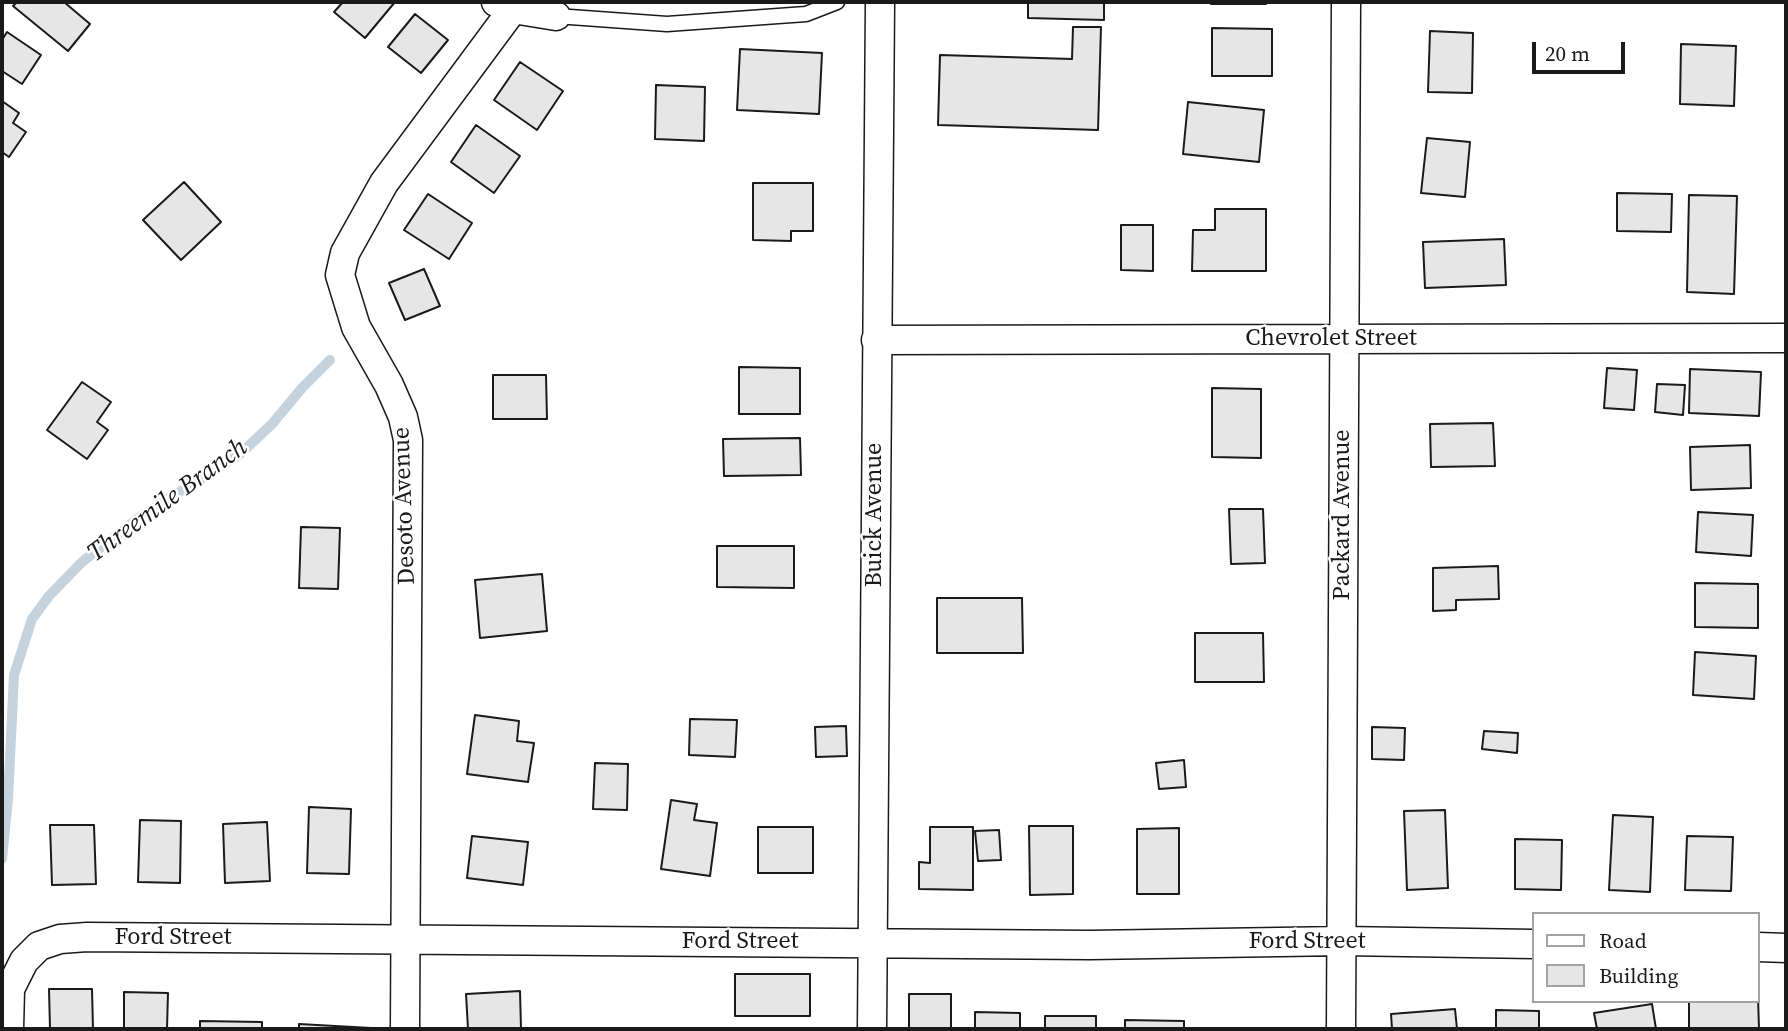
<!DOCTYPE html>
<style>
body{margin:0}
#map{position:relative;width:1788px;height:1031px;overflow:hidden;background:#fff;font-family:"Source Serif 4",serif}
canvas{display:block}
.frame{position:absolute;inset:0;border:4px solid #1a1a1a;pointer-events:none}
.legend{position:absolute;left:1532px;top:912px;width:228px;height:91px;box-sizing:border-box;background:#fff;border:2px solid #a3a3a3;margin:0;padding:9px 12px;list-style:none;font-size:21px;color:#1a1a1a}
.legend li{display:flex;align-items:center;gap:14px;height:35px}
.legend b{width:35px;border:2px solid #a3a3a3}
.scale{position:absolute;left:1532px;top:42px;width:93px;height:32px;box-sizing:border-box;border:4px solid #1a1a1a;border-top:0;padding-left:9px;font-size:21px;line-height:24px;white-space:nowrap;color:#1a1a1a;-webkit-text-stroke:5px #fff;paint-order:stroke}
</style>
<div id="map">
<canvas width="1788" height="1031"></canvas>
<div class="frame"></div>
<ul class="legend">
<li><b style="height:9px;background:#fff"></b>Road</li>
<li><b style="height:19px;background:#e6e6e6"></b>Building</li>
</ul>
<div class="scale">20 m</div>
</div>
<script>
const ctx = document.querySelector('canvas').getContext('2d');
ctx.lineJoin = 'round';
function trace(path, color, width, dash) {
  ctx.strokeStyle = color;
  ctx.lineWidth = width;
  ctx.lineCap = dash ? 'butt' : 'round';
  ctx.setLineDash(dash || []);
  ctx.stroke(path);
}
function paint(path, color) {
  ctx.fillStyle = color;
  ctx.fill(path, 'evenodd');
}
function write(font, color, halo, rows, align = 'center') {
  ctx.font = font + ' "Source Serif 4",serif';
  ctx.lineWidth = 5;
  ctx.setLineDash([]);
  ctx.textBaseline = 'middle';
  ctx.strokeStyle = halo;
  ctx.fillStyle = color;
  for (const [text, x, y, turn = 0] of rows) {
    ctx.save();
    ctx.translate(x, y);
    ctx.rotate((+turn || 0) * Math.PI / 180);
    ctx.textAlign = isNaN(turn) ? turn : align;
    if (halo) ctx.strokeText(text, 0, 0);
    ctx.fillText(text, 0, 0);
    ctx.restore();
  }
}
trace(new Path2D(`
 M2,859L8,799L14,675L32,619L49,596L82,562L141,516L239,455L272,424L302,388L330,360`), '#c6d2dc', 10);
const building = new Path2D(`
 M17,2H64L90,24L68,51L13,6Z
 M343,2H395L365,38L334,12Z
 M1028,2H1104V20L1028,18Z
 M1211,2H1266V4H1211Z
 M415,14L448,40L421,73L388,47Z
 M1073,27H1101L1098,130L938,125L940,55L1072,59Z
 M1212,28L1272,29V76H1212Z
 M1430,31L1473,33L1472,93L1428,92Z
 M7,32L41,55L22,84L2,71V40Z
 M1681,44L1736,46L1734,106L1680,104Z
 M740,49L822,53L819,114L737,110Z
 M520,62L563,91L537,130L494,100Z
 M656,85L705,87L704,141L655,139Z
 M2,101L19,113L13,123L26,132L9,157L2,152Z
 M1188,102L1264,110L1259,162L1183,154Z
 M476,125L520,156L494,193L451,162Z
 M1427,138L1470,142L1465,197L1421,193Z
 M184,182L221,222L181,260L143,220Z
 M753,183H813V231H791V241L753,240Z
 M1617,193L1672,194L1671,232L1617,231Z
 M428,194L472,223L449,259L404,230Z
 M1689,195L1737,196L1734,294L1687,292Z
 M1215,209H1266V271H1192L1193,230H1215Z
 M1121,225H1153V271L1121,270Z
 M1504,239L1506,285L1425,288L1423,242Z
 M424,269L440,306L405,320L389,283Z
 M739,367L800,368V414H739Z
 M1607,368L1637,370L1634,410L1604,408Z
 M1690,369L1761,372L1759,416L1689,413Z
 M493,375H546L547,419H493Z
 M82,382L111,402L97,422L108,430L87,459L47,430Z
 M1657,384L1685,385L1683,415L1655,412Z
 M1212,388L1261,389V458L1212,457Z
 M1493,423L1495,466L1431,467L1430,424Z
 M800,438L801,475L724,476L723,439Z
 M1750,445L1751,488L1691,490L1690,447Z
 M1229,509H1263L1265,563L1231,564Z
 M1698,512L1753,515L1751,556L1696,552Z
 M301,527L340,528L338,589L299,588Z
 M717,546H794V588L717,587Z
 M1498,566L1499,599L1456,600V610L1433,611V568Z
 M542,574L547,631L480,638L475,580Z
 M1695,583L1758,584V628L1695,627Z
 M937,598H1022L1023,653H937Z
 M1195,633H1263L1264,682H1195Z
 M1695,652L1756,656L1754,699L1693,695Z
 M475,715L519,721L517,741L534,743L528,782L467,774Z
 M690,719L737,720L735,757L689,755Z
 M846,726L847,756L816,757L815,727Z
 M1372,727L1405,728L1404,760L1372,759Z
 M1484,731L1518,733L1517,753L1482,749Z
 M1184,760L1186,787L1159,789L1156,763Z
 M595,763L628,764L627,810L593,809Z
 M671,800L697,804L694,820L717,823L710,876L661,869Z
 M309,807L351,809L349,874L307,873Z
 M1445,810L1448,888L1407,890L1404,811Z
 M1613,815L1653,817L1650,892L1609,890Z
 M140,820L181,821L180,883L138,882Z
 M267,822L270,881L225,883L223,824Z
 M50,825H94L96,884L52,885Z
 M1029,826H1073V894L1030,895Z
 M758,827H813V873H758Z
 M930,827H973V890L919,889V862L930,863Z
 M1179,828V894H1137V829Z
 M999,830L1001,860L978,861L975,831Z
 M472,836L528,842L523,885L467,878Z
 M1687,836L1733,837L1731,891L1685,890Z
 M1515,839L1562,840L1561,890L1515,889Z
 M735,974H810V1016H735Z
 M49,989H92L93,1029H50Z
 M520,991L521,1029H468L466,994Z
 M124,992L168,993L167,1029H124Z
 M909,994H951V1029H909Z
 M1758,996L1759,1029H1689V1001H1758Z
 M1652,1004L1656,1029H1597L1594,1013Z
 M1455,1009L1457,1029H1392L1391,1014Z
 M1496,1010L1539,1011V1029H1496Z
 M975,1012L1020,1013V1029H975Z
 M1045,1016H1096V1029H1045Z
 M1125,1020L1184,1021V1029H1125Z
 M200,1021L262,1022V1029H200Z
 M299,1024L371,1028V1029H299Z`);
paint(building, '#e6e6e6');
trace(building, '#1a1a1a', 2);
const service = new Path2D(`
 M556,16L667,24L806,14L837,2`);
const minor = new Path2D(`
 M496,2L513,9L556,16
 M876,340L1786,338
 M1758,947L1786,948
 M9,1029L10,989L24,961L39,946L60,939L87,937L1090,945L1342,941L1534,944
 M405,1029L408,440L403,417L389,385L356,327L340,275L345,253L384,183L513,9
 M872,1029L880,2
 M1341,1029L1346,2`);
trace(service, '#1a1a1a', 17);
trace(minor, '#1a1a1a', 31);
trace(service, '#fff', 14);
trace(minor, '#fff', 28);
write('24px', '#1a1a1a', '#fff', [
 ["Chevrolet Street",1331,339],
 ["Desoto Avenue",405,506,-92],
 ["Buick Avenue",875,515,-90],
 ["Packard Avenue",1343,515,-90],
 ["Ford Street",173,938],
 ["Ford Street",740,942],
 ["Ford Street",1307,942]
]);
write('italic 26px', '#1a1a1a', '#fff', [
 ["Threemile Branch",168,501,-36]
]);
</script>
